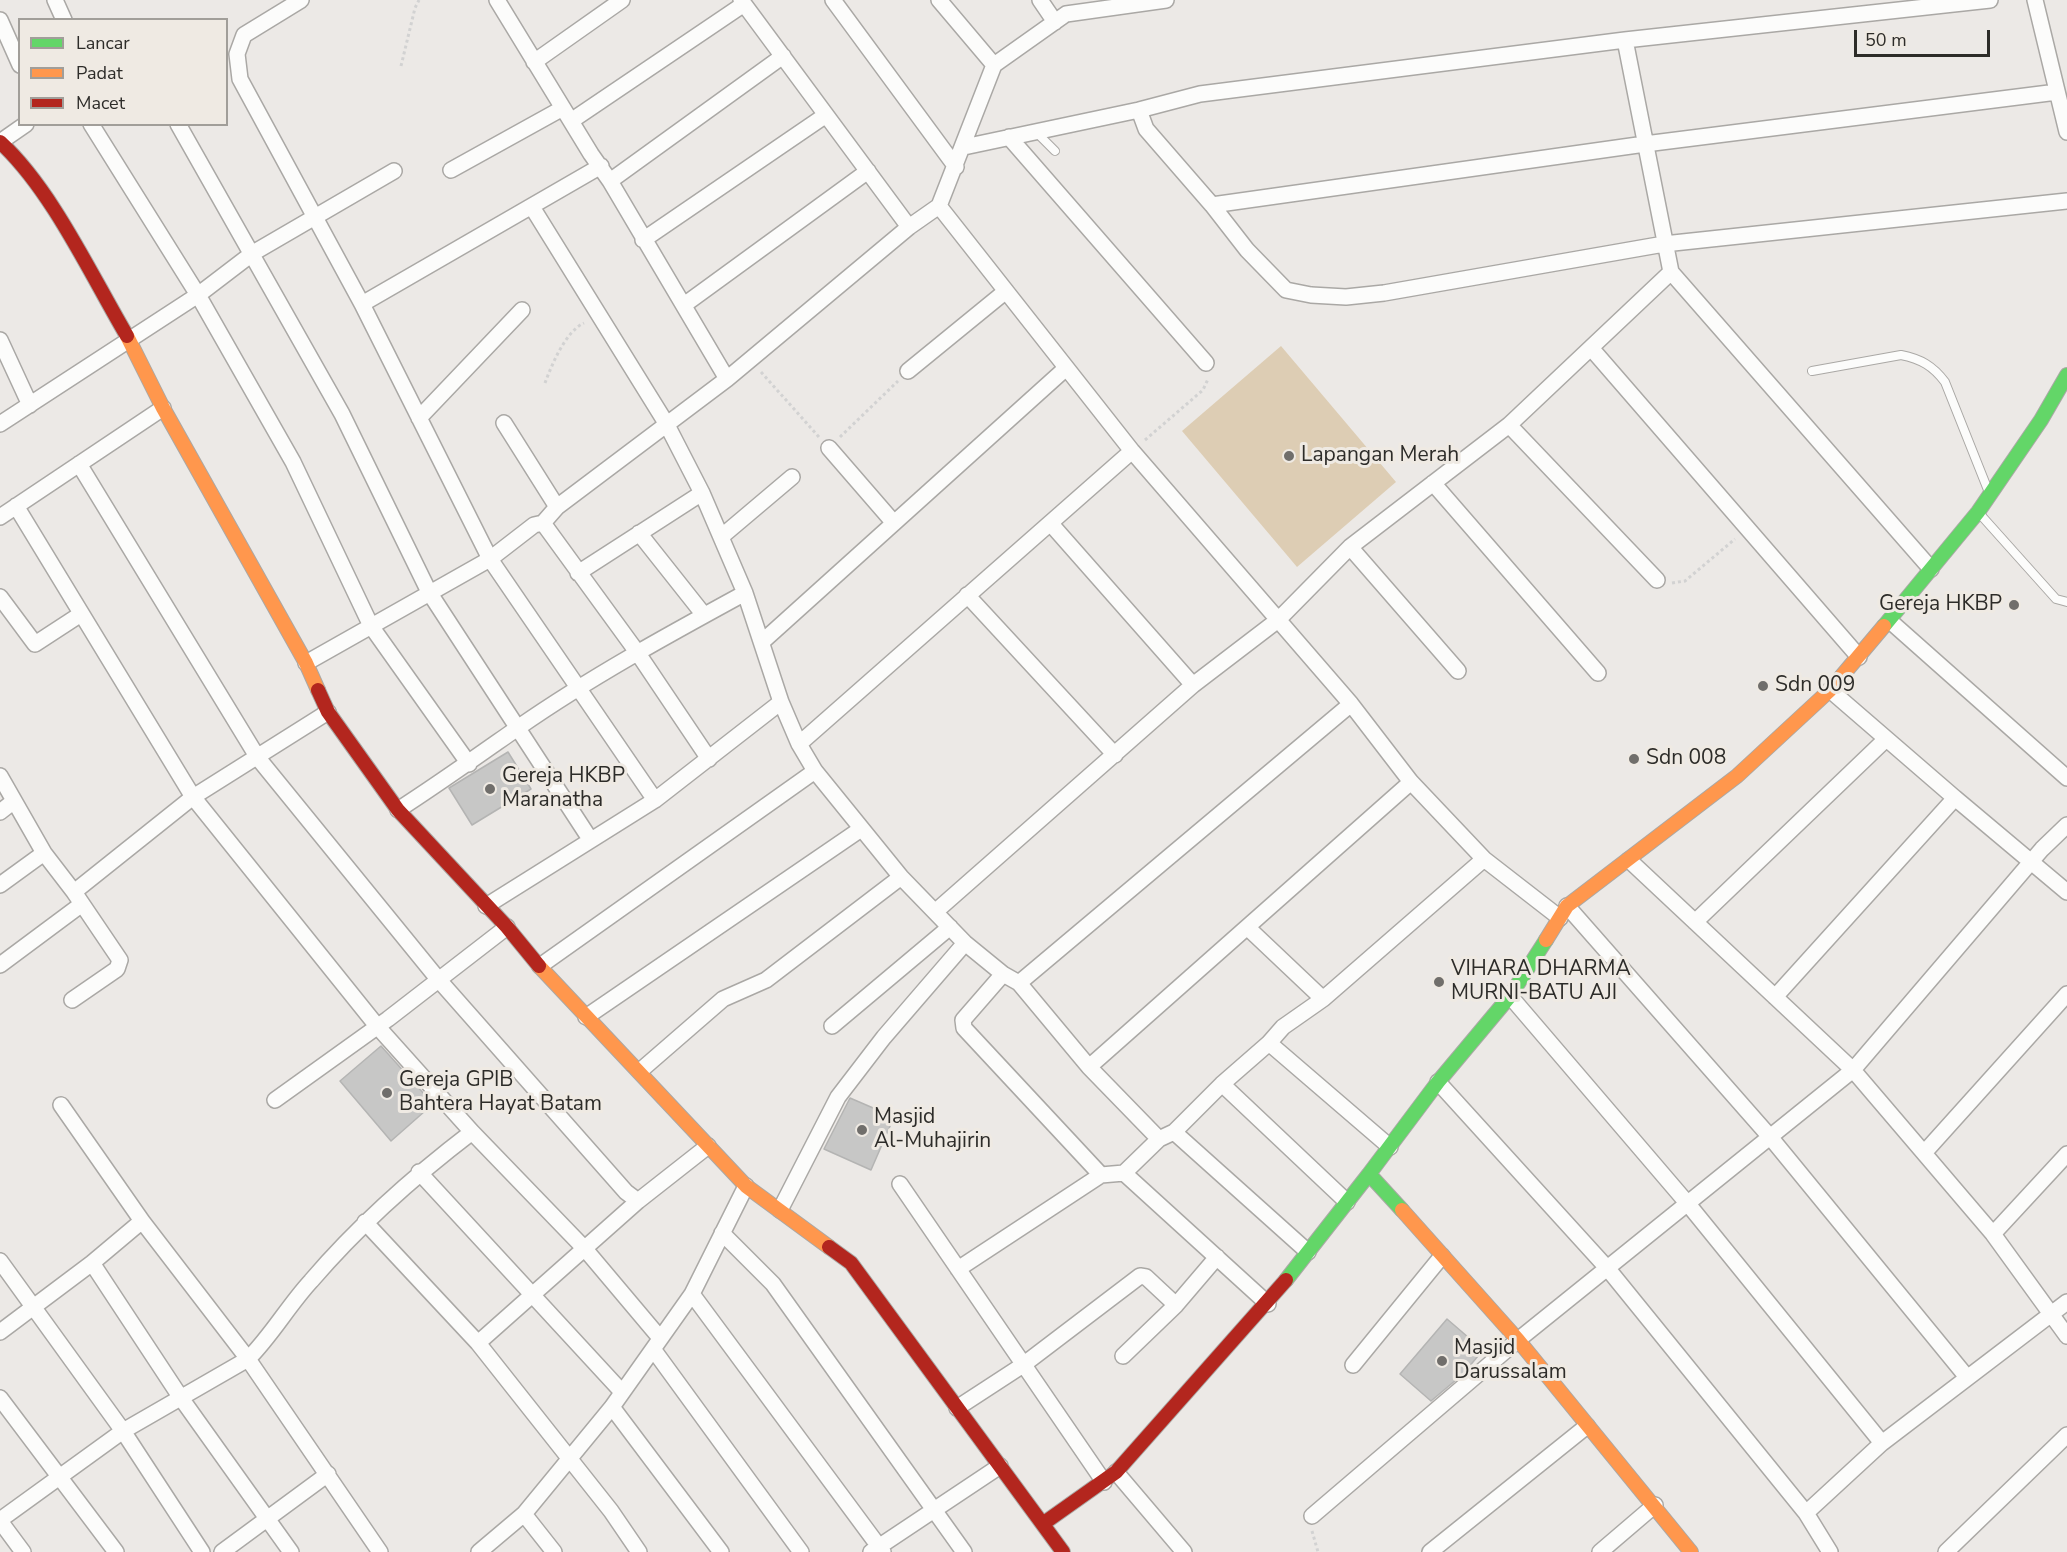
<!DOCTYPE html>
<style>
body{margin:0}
#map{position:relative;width:2067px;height:1552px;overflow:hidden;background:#ece9e6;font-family:"Nunito Sans",sans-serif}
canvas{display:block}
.legend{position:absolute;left:18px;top:18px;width:210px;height:108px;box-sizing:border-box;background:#efeae3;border:2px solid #a19e99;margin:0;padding:8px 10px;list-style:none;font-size:18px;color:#2d2c29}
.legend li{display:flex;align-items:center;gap:12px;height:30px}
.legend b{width:30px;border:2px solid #a19e99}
.scale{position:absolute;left:1854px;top:30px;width:136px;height:27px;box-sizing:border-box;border:3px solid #2d2c29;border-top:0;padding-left:8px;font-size:18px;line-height:21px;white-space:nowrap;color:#2d2c29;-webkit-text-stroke:4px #efeae3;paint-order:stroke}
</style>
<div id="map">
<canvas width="2067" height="1552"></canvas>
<ul class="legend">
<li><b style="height:8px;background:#63d668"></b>Lancar</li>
<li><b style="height:8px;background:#ff974d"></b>Padat</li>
<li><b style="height:8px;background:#b3261e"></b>Macet</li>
</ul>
<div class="scale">50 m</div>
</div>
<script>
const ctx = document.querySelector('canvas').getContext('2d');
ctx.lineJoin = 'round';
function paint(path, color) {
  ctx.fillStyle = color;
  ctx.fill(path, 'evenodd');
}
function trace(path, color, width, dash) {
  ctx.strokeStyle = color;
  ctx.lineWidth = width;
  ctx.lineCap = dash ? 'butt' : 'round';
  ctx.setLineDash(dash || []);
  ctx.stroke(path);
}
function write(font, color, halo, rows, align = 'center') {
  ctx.font = font + ' "Nunito Sans",sans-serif';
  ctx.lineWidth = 6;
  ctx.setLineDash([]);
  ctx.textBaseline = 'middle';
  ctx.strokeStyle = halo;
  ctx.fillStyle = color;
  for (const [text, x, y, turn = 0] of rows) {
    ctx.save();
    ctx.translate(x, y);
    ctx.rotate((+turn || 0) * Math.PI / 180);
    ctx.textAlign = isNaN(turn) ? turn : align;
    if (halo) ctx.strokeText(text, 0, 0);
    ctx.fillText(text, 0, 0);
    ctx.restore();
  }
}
paint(new Path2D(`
 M1281,346L1396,482L1297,567L1182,431Z`), '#ddcdb4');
const building = new Path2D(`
 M508,752L531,789L472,825L449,788Z
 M381,1046L433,1104L391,1141L340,1081Z
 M850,1098L894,1117L871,1170L824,1149Z
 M1447,1319L1483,1350L1463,1374L1431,1401L1400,1374Z`);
paint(building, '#c7c7c6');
trace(building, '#b4b4b3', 1.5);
const lane = new Path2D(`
 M1035,131L1055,151
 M1812,371L1901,355C1921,359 1933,366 1945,382L1988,490
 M1979,513L2056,599L2067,602`);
const street = new Path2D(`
 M55,0L64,20
 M301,0L244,35L237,54L240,79L362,304L490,559L655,800
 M497,0L591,154L610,181L727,379
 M741,0L909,227
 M833,0L956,167
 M939,0L994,65
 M1040,0L1055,22
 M2035,0L2067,132
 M0,20L20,65
 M1625,40L1671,272L1931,569
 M534,62L622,0
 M1139,110L1146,129L1212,205L1247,250L1286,290L1311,295L1346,297L1384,293L1664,244L2067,201
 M571,121L744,4
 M91,124L198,295L293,462L371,626L469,764
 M178,124L342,414L429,592L590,839
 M1009,137L1206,363
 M0,142L26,124
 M964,147L1139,110L1200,94L1625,40L1990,0
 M451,170L563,108
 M610,181L783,56
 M1212,205L1645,144L2057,92
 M939,206L1132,451L1351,704L1411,782L1484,859L1560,918
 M532,207L666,423L702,493L745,593L781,702L799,744L815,771L901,877L965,943L1003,974L1019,983L1089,1067L1159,1139
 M643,240L826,115
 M362,304L601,166
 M684,305L868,171
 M0,340L30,405
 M1591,348L1859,657
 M908,371L1006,291
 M419,418L522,310
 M504,423L557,507
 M0,424L198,295L253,253L394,171
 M1509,425L1657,580
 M829,448L894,523
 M79,464L258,758L438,979L626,1192L638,1201
 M1433,483L1598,673
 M16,506L193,797L377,1026L472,1132
 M0,517L163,408
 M543,523L637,652L709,759
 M1051,524L1193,685
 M639,533L704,615
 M721,537L792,477
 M1350,547L1458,671
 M578,573L702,493
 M967,595L1115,755
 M0,597L35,644L81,614
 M1890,621L2067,778
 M762,642L1065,369
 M306,663L490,559L534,525L543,523L557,507L727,379L909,227L939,206L994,65L1066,14L1166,0
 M1830,690L1955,798
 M799,744L1132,451
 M0,776L44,853L74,892L120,960L117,969L72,1000
 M398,810C440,783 479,755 519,727C591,677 668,635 745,593
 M0,812L14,801
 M1629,860L1853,1070L1993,1234L2067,1336
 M0,885L44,853
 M74,892L193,797L328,712
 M486,906L655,800L781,702
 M1567,906L1771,1138L1966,1376
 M935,912L1193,685L1278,620L1350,547L1509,425L1671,272
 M1695,922L1885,740
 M1248,928L1323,999
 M0,965L82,904
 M540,966L815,771
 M1003,974L963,1020L964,1028L1101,1175L1124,1173L1159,1139L1174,1132L1222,1084L1269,1043L1283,1027L1323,999L1484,859
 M1019,983L1351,704
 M1510,996L1688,1204L1882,1443
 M1775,997L1955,798L2067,892
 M586,1017L861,829
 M832,1026L950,927
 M1269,1043L1390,1147
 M1089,1067L1411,782
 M640,1071L723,999L766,980L901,877
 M1438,1082L1608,1269L1806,1513L1830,1552
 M1222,1084L1347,1202
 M275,1100L388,1019L507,927
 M1174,1132L1308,1252
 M1924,1153L2067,994
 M419,1172L622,1392
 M1124,1173L1268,1304
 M900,1184L1104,1482
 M780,1210L838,1097L884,1037L965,943
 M142,1221L248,1359L380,1552
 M365,1222L478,1343L611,1511L639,1552
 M722,1233L773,1284L964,1552
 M1993,1234L2067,1154
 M0,1261L123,1431L202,1552
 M92,1263L181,1398L291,1552
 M958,1269L1101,1175
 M692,1294L883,1552
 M0,1332L92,1263L142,1221L61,1105
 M478,1343L638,1201L708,1146
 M653,1349L801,1552
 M1123,1356L1176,1305
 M1353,1365L1442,1256
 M0,1398L116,1552
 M612,1407L721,1552
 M957,1408L1023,1365L1140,1276L1146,1277L1176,1305L1217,1257
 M1116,1472L1184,1552
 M1806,1513L1882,1443L2067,1302
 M524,1514L554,1552
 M1312,1516L1518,1340L1853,1070L2042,849L2067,825
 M0,1520L123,1431L248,1359C272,1335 288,1306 311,1281C359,1225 413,1177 472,1132L585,1249L660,1338
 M0,1521L23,1552
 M222,1552L328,1474
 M479,1552L524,1514L612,1407L692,1294L746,1186
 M871,1552L1000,1466
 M1430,1552L1587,1426
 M1600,1552L1655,1505
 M1946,1552L2067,1435`);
const fast = new Path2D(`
 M1884,626L1978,512L2041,420L2067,375
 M1402,1210L1369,1174L1438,1082L1510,996L1546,940
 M1286,1280L1369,1174`);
const slow = new Path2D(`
 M127,336L163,408L306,663L318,690
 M1546,940L1567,906L1737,776L1830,690L1884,626
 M539,966L746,1186L829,1247
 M1402,1210L1518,1340L1691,1552`);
const jam = new Path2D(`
 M0,142C52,190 91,275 127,336
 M318,690L328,712L398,810L507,927L539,966
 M829,1247L851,1263L1063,1552
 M1044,1523L1116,1472L1286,1280`);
trace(lane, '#aaa8a5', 10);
trace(street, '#aaa8a5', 18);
trace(fast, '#aaa8a5', 16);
trace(slow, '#aaa8a5', 16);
trace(jam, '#aaa8a5', 16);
trace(new Path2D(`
 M401,66L415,8L419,0
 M761,372L819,437
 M545,383C552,364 566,331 584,323
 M840,437L898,381
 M1145,440L1203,390L1208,379
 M1672,583L1685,581L1735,539
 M1312,1531L1318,1552`), '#d2d2d2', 3, [3, 3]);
trace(lane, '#fcfcfb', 8);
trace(street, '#fcfcfb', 15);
trace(fast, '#63d668', 14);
trace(slow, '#ff974d', 14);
trace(jam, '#b3261e', 14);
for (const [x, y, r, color] of [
 [1289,456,6,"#706e6b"],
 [2014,605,6,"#706e6b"],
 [1763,686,6,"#706e6b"],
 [1634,759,6,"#706e6b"],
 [490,789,6,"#706e6b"],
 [1439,982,6,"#706e6b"],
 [387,1093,6,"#706e6b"],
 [862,1130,6,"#706e6b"],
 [1442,1361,6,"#706e6b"]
]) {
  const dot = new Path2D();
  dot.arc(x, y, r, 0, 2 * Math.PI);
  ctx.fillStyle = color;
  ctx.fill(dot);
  trace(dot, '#efeae3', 2);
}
write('21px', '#2d2c29', '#efeae3', [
 ["Lapangan Merah",1301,456],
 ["Gereja HKBP",2002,605,"right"],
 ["Sdn 009",1775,686],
 ["Sdn 008",1646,759],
 ["Gereja HKBP",502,777],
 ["Maranatha",502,801],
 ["VIHARA DHARMA",1451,970],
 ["MURNI-BATU AJI",1451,994],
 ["Gereja GPIB",399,1081],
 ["Bahtera Hayat Batam",399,1105],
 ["Masjid",874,1118],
 ["Al-Muhajirin",874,1142],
 ["Masjid",1454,1349],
 ["Darussalam",1454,1373]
], 'left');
</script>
